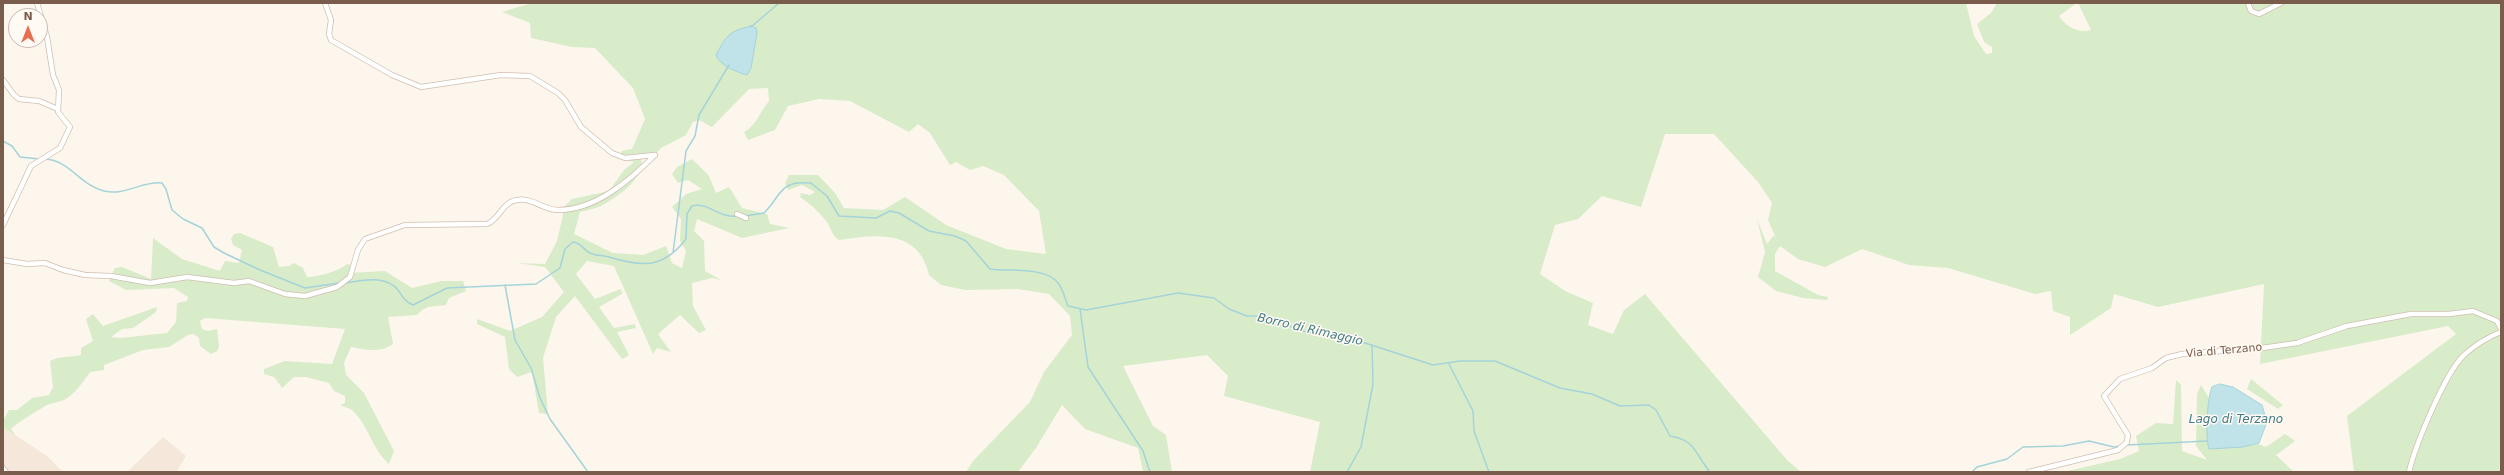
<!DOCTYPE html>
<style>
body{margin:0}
#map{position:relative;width:2504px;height:475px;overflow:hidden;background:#fdf6ec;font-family:"DejaVu Sans",sans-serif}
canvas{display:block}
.frame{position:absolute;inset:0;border:4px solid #7a5c4d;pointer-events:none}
.north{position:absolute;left:8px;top:8px;width:40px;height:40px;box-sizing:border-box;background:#fffaf3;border:1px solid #cabbb1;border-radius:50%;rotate:0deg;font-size:11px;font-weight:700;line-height:16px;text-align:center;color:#7a5c4d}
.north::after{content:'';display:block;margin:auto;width:14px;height:18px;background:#e76f51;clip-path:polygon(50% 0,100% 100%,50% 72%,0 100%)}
</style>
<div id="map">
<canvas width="2504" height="475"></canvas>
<div class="frame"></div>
<div class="north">N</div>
</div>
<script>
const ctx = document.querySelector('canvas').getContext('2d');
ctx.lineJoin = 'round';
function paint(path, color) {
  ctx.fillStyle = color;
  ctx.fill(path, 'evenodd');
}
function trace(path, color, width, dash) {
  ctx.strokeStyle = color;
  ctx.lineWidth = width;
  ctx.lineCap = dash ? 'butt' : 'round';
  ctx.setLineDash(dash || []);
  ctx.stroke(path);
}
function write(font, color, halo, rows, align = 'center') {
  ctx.font = font + ' "DejaVu Sans",sans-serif';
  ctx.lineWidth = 3;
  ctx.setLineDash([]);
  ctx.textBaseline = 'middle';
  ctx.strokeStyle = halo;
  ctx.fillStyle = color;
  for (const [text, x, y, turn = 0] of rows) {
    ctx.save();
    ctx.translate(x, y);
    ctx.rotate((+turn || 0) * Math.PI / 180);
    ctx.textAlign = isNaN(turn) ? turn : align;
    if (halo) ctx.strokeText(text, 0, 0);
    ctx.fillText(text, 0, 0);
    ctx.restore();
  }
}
paint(new Path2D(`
 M3,427L47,456L63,472H3Z
 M163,437L186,456L177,471L180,472H127Z`), '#f5e8da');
paint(new Path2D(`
 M532,3H1966L1974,36L1986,54L1992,53V47L1984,42L1977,24L1991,13L1997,3H2077L2059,16C2065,26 2079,34 2091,30L2078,3H2501V472H2354L2347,416L2456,334L2448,326L2260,364L2264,284L2158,307L2114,294L2111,308L2070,335V317L2053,311L2051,291L2035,294L1948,268L1909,265L1862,249L1825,267L1798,259L1780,246L1775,254V271L1818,295L1828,297L1827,300L1803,298L1776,291L1758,277L1765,252L1757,219L1767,244L1774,235L1777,240L1768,220L1772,203L1758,182L1714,134H1665L1641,207L1602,196L1578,219L1555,225L1540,274L1565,291L1593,303L1588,325L1613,334L1624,310L1645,294L1787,460L1801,472H1310L1320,422L1224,396L1228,376L1207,355L1123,366L1153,426L1166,435L1172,472H1143L1138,448L1085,429L1062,405L1036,448L1018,472H966L973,461L1030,402L1044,372L1072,335L1070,316L1049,294L1018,289L965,290L941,285L929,275C919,229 876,234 839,240C832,235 832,231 828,224C822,214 809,203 800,197L801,193L810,195L815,192L802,185L788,190L785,183L789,175H818L835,193L844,208L883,210L905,197L946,225L1006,249L1046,254L1039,211L1004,175L983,166L970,170L956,162L950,165L930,133L918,124L909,132L850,101L819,99L788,106L775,130L748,140L744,132C758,124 758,114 769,101L768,88L749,89L712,127L699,120L693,122L686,135L661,148L655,155L641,158C646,177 620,195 606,203C599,208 588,210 580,212L574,234L613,253L643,255L666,246L672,263L682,268L686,251L680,241L681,219L672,207L686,194L702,189L688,180L678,183L672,174L677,167L692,159L709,176L716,193L729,187L742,208L767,214L770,224L789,228L742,238L697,219L694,231L704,241L705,271L721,280L712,278L692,283L693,306L706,330L699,333L680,315L658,334L671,352L657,348L653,354L614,266L587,261L576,274L595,299L621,289L622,294L599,307L614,328L635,324L636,328L617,332L629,355L622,359L575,296L556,317L543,358L548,414L539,413L532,372L517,377L509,369L505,337L477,324V319L510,331L542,317L564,292L545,267L517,263L545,264L557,241L565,206L572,199L609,191L624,170L634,162L617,158L622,151L632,149L645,119L633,88L595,48L572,47L531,38L530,23L502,12Z
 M240,233L273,247L279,267L289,266L294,263L303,268L307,277C317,277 340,271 347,264L351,265L349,273L385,271L412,288L442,281H463L466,291L449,298L446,305C434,307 427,304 417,315L388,317L393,344C381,353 365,350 351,347L344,363L346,375L364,393L394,451L389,464C372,449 369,427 354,412C351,408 344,407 340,405L345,403V396L334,391L329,383L306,377H294L282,388L274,377L264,374V369L285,361L332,364L345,329L205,318L200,321L202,329L208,331L217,329L219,347L217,351L211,354L200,346L199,338L194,334L188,335L169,347L143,350L104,365V370L90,372C83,382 75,394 64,400C59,402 52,403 47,405C40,409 17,423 11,429L16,436L3,427V421L9,410H17L32,398L49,395L53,387L50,361C61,355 69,358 81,355V348L93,341L86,319L93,314L103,326L157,307L156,312L133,328L122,329L111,337L120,338L167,333L176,322L177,303L187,301L188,297L174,288L126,290L109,281L115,268L122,267L151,279L153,238L182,259L220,271L225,261L239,263L242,250L233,245L231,239L234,234Z
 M2251,379L2283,405L2278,409L2247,389Z
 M2176,380L2181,385L2182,451L2207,460L2196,446L2197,394L2201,385L2209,398L2206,421L2209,449L2258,444L2266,447L2285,434L2295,441L2276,455L2294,472H2063L2120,459L2139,451L2136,436L2156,423L2173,424Z`), '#d8ecc9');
const water = new Path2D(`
 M751,26L756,28L757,33L751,68L747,75C738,73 718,64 716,55C726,36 729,31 751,26Z
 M2220,384L2233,387L2262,405L2267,422L2259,443L2243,447L2209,449C2205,436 2207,399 2212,387Z`);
paint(water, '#bfe3e8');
trace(water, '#a5d3da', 1);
trace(new Path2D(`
 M751,27L779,3
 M3,141L12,146L20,157L39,159
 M45,159C69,160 80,185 104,191C125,196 142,181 162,183L166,189L172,210L183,219L202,228L214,247L224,253L260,270L305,288L339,283
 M745,216L764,213C782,195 779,180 811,183L827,196L839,216L876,218L890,211L899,213L929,231L955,236L966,241L990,269C1008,272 1045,266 1058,283C1063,289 1065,299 1068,306L1086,310L1178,293L1214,298L1229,309L1247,316H1261L1306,332L1326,333L1362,342L1433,365L1460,361H1495L1560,388L1592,394L1620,406L1649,405L1656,410L1670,436C1696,440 1695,454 1710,472
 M673,253L686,151L695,136L699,115L729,65
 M345,283C362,281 385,274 398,290C403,297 405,302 413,305L447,288L536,284L560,268L565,249L573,242C582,243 583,250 590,253C596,256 603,255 609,257C642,267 663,269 686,239L687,214L692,206C708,201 718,219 739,216
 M505,285L515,340L531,368L540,398L550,419L588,472
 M1080,309L1088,367L1143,451L1150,472
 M1449,364L1473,411L1474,431L1489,472
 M2127,445L2207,441
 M1347,472L1361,447L1373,384L1372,345
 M1972,472L1977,467L2007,459L2023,447L2063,446L2089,441L2114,447L2121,446`), '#a5d3da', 1.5);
const minor = new Path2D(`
 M325,3L331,20L329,34L331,40L392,75L421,87L501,75L530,76L558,93L565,100L581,127L612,153L625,158L655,155
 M2248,3L2251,11L2259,14L2281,3
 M3,80L14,95L19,99L39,101L58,109
 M737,214L746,218
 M3,225L31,166L60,148L70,127L58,112L59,90L53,75L47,37L37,3
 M3,260L27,264L45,263L63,270L85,275L111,276L150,283L187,277L234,283L249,281L285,294L305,296L337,287L350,277L358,250L365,239L405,225L487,224C500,219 502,202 517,200C532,197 543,210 558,210C596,210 630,180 655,155
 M3,468L6,472
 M2029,472L2118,450L2127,442L2128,435L2104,396L2120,379L2152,368L2166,358L2182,354L2262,348L2297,343L2347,326L2411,314H2449L2473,311L2497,321L2501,329
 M2409,472C2415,446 2445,373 2464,355C2474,346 2488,337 2501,332`);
trace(minor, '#d1beb0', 6);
trace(minor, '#fff', 4.5);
write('11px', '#7a5c4d', '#fffaf3', [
 ["Via di Terzano",2224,351,-5]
]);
write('italic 12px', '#437c86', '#fffaf3', [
 ["Borro di Rimaggio",1310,330,13],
 ["Lago di Terzano",2236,420]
]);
</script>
